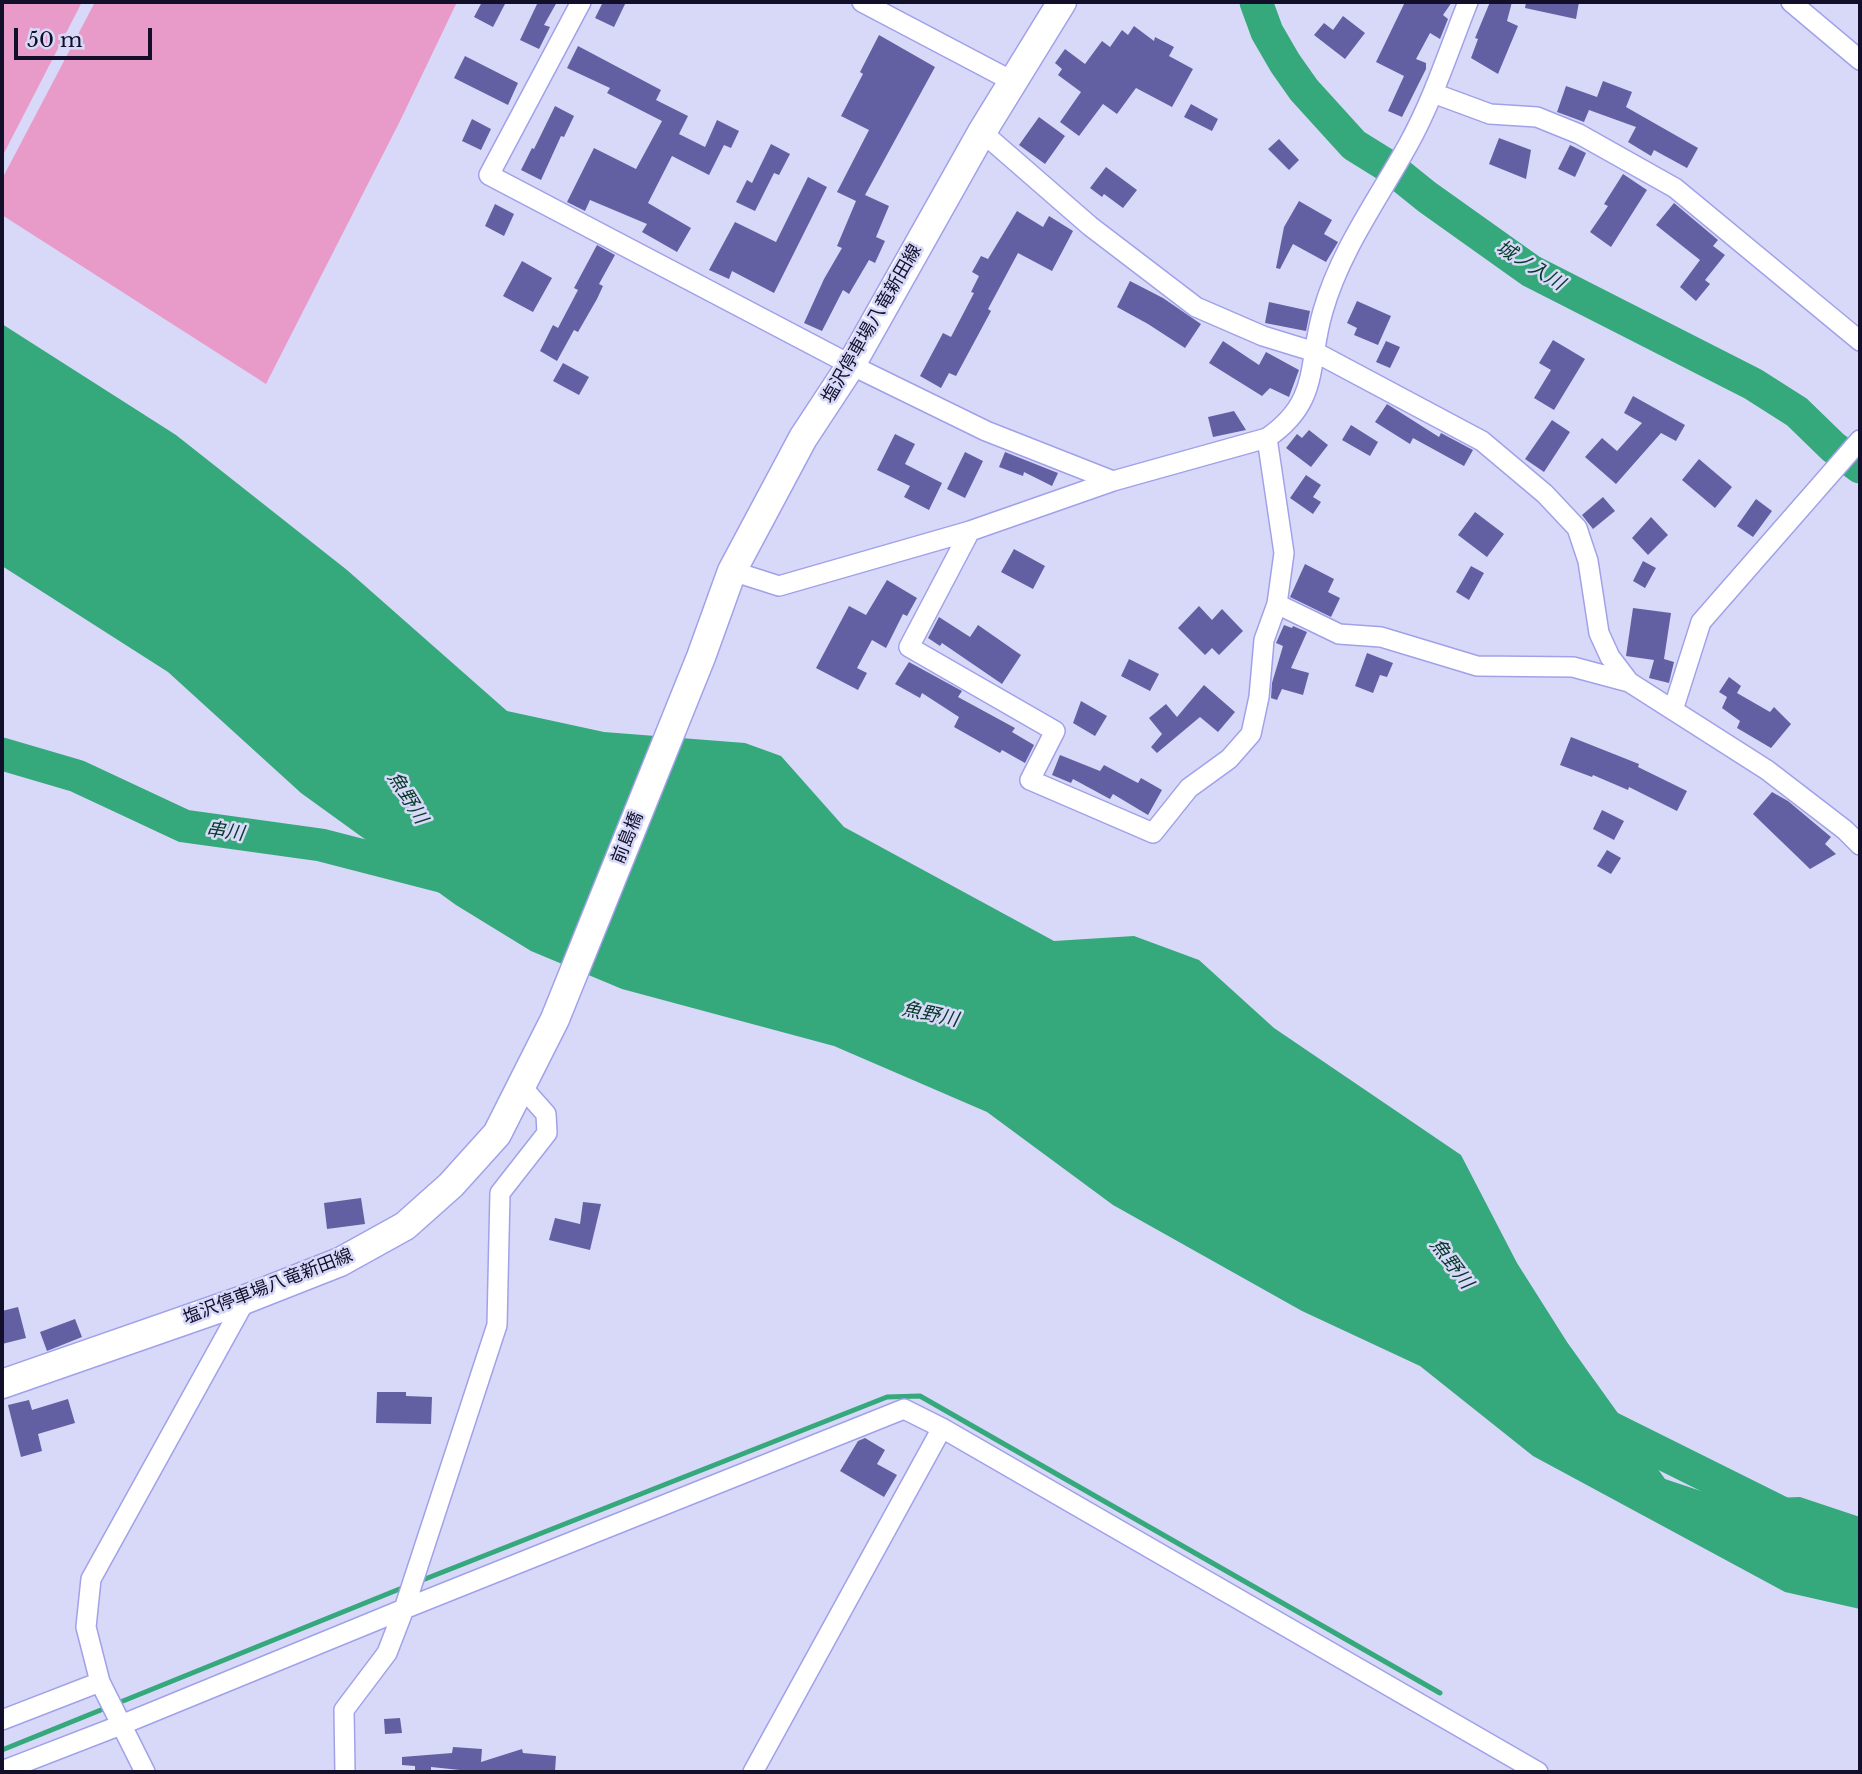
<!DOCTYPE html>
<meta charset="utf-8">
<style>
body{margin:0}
#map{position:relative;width:1862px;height:1774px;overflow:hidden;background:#d8d9f8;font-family:"Libre Baskerville",serif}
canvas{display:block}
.frame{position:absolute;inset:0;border:4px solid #110f2a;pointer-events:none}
.scale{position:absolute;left:14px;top:28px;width:138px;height:32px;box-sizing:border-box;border:4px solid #110f2a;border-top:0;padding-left:9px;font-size:21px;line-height:24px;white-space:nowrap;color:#110f2a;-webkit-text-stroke:5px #d8d9f8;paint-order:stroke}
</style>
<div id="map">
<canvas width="1862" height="1774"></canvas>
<div class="frame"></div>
<div class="scale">50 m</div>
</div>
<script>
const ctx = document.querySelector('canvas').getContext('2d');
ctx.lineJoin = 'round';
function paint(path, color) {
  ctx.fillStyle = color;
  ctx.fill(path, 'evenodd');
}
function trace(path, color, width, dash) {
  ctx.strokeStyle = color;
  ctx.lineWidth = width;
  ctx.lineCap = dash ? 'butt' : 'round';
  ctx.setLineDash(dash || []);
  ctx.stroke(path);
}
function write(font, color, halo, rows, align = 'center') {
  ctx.font = font + ' "Libre Baskerville","Noto Sans JP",serif';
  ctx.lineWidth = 5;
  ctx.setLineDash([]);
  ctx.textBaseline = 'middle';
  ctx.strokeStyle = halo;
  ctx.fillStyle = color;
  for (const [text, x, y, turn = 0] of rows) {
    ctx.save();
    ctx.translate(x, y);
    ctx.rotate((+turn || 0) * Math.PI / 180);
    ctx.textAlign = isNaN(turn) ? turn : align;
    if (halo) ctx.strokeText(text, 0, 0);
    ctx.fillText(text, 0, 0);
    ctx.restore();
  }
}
paint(new Path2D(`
 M2,2H82L2,157Z
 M95,2H457L400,121L266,384L2,215V179Z`), '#e89bc9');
paint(new Path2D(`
 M2,324L176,435L347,570L507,711L604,732L745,743L781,756L844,827L1054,941L1134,936L1199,960L1274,1028L1461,1155L1517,1263L1567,1342L1665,1479L1728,1500L1800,1497L1860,1517V1609L1785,1592L1533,1456L1420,1366L1302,1311L1113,1205L987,1112L834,1046L622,989L531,951L456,905L301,793L168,672L2,566Z`), '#35a87c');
trace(new Path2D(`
 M420,1581L887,1397L920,1396L1440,1693
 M2,1750L407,1586`), '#35a87c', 5);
trace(new Path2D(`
 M1256,2L1267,32L1285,63L1304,90L1354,145L1391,168L1427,197L1531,271L1753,384L1797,412L1833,447L1860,467
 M2,754L77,776L184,826L321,845L445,877
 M1599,1422L1860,1552`), '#35a87c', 33);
paint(new Path2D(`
 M482,2H506L493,27L474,17Z
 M538,2H557L544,25L550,27L539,49L520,40Z
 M603,2H626L614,27L595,18Z
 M1405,2H1452L1443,15L1448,19L1440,39L1430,33L1416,59L1426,63V69L1402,117L1388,111L1404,76L1376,62Z
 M1490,2H1512L1507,21L1518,26L1498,74L1471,58L1478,39L1475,38Z
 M1526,2H1579L1576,19L1525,8Z
 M1343,16L1365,33L1345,59L1314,35L1324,23L1333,30Z
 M1134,26L1154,41L1155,37L1174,47L1169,56L1193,69L1172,107L1136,88L1117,114L1103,104L1079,136L1060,122L1081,92L1058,75L1062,69L1055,63L1065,49L1085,64L1102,41L1110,47L1122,30L1128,35Z
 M879,35L935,67L865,195L889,206L876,237L885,241L875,263L869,260L849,294L843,290L822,331L804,323L824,279L842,248L837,246L856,201L837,192L869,130L841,116L863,74L860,72Z
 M578,46L661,90L656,100L688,116L679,134L705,147L717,120L739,131L731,148L724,145L709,175L672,156L648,203L691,228L677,252L642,232L647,224L590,200L585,211L567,202L594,148L636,169L662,121L607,93L610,88L567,68Z
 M465,56L518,83L508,105L454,78Z
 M1603,81L1632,92L1626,107L1698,148L1687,168L1654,150L1651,156L1628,142L1636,127L1589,110L1584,122L1557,112L1566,86L1597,97Z
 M1191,104L1218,119L1212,131L1184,117Z
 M555,106L574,116L564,137L561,136L541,180L521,170L532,148L534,149Z
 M1039,117L1065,136L1045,164L1019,145Z
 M472,119L491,129L481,150L462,141Z
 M1499,138L1531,150L1526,179L1489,164Z
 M1279,139L1299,160L1289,170L1268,149Z
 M771,144L790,154L779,175L774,173L755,211L736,202L747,180L752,183Z
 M1570,145L1586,153L1575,177L1558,169Z
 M1106,167L1137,190L1123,208L1104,194L1102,197L1090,188Z
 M1623,174L1647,190L1611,247L1590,232L1608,206L1604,204Z
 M808,177L827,187L774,293L732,271L729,279L709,270L735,222L776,242Z
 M1299,201L1332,220L1324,234L1338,242L1326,262L1293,244L1280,269L1276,268L1284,227Z
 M1674,203L1718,240L1713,246L1725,255L1705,280L1710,284L1696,301L1680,287L1700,260L1656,225Z
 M495,204L514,214L504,236L485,226Z
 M1017,211L1043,227L1049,216L1073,231L1052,271L1018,253L988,309L991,311L956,376L949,373L941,388L920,376L943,333L951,337L974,293L971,292L979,276L972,272L981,256L988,259Z
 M597,245L615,255L599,284L603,286L597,299L578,332L574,330L557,361L540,351L553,325L558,328L578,290L574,288Z
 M522,261L552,278L533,312L503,296Z
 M1130,281L1163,298L1201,324L1185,348L1148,324L1117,307Z
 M1357,301L1391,316L1378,345L1354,335L1357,328L1347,323Z
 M1269,302L1310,311L1306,331L1265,323Z
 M1553,340L1585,359L1554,410L1534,398L1551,370L1539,363Z
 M1223,341L1259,365L1266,352L1299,370L1289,397L1270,388L1262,396L1209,363Z
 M1386,341L1400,347L1390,368L1376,362Z
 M563,363L589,377L579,395L553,381Z
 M1633,396L1685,425L1676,441L1661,433L1616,484L1585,457L1602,438L1617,451L1642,423L1624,413Z
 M1387,404L1439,437L1441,433L1473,450L1464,466L1413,438L1410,444L1375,422Z
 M1234,411L1246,430L1213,437L1208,417Z
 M1552,420L1570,432L1544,472L1525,459Z
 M1351,425L1378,442L1370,456L1342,440Z
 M1309,430L1328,445L1311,467L1286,448L1297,434L1302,438Z
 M895,434L915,444L905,464L942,483L929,510L904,497L910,486L877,470Z
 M965,452L983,461L965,498L947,489Z
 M1005,452L1058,473L1052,486L1024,472L1023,476L999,467Z
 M1699,459L1732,487L1715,508L1682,480Z
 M1306,475L1321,485L1313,497L1321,502L1313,514L1290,498Z
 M1603,497L1615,511L1593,529L1582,515Z
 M1756,499L1772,511L1753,537L1737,526Z
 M1475,512L1504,534L1487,557L1458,535Z
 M1651,517L1668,535L1648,555L1632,538Z
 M1014,549L1045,566L1033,589L1001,572Z
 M1643,561L1656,568L1645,588L1633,581Z
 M1305,564L1334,579L1328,592L1340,598L1331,617L1290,597Z
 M1471,566L1484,573L1469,600L1456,592Z
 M887,580L917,598L907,616L903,614L886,648L872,640L857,668L867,673L858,690L816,668L849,606L866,615Z
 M1199,606L1212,620L1222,609L1243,631L1219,655L1212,648L1205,655L1178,628Z
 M1633,608L1671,613L1664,659L1674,662L1669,683L1649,678L1654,660L1626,656Z
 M939,617L970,637L978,625L1021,655L1002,684L942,643L940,646L928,638Z
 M1284,625L1292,628L1293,626L1307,632L1291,668L1309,673L1303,695L1282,689L1277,700L1271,698L1272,683L1283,646L1276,643Z
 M1367,653L1393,663L1387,677L1380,675L1373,693L1355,686Z
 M1129,659L1159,674L1150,691L1121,676Z
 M909,662L962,691L958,697L1015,728L1012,732L1034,745L1025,763L1002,750L1000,753L954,727L959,717L922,693L920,698L895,684Z
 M1729,677L1741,686L1737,693L1770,712L1774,707L1791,724L1771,748L1737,728L1740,721L1722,708L1727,697L1719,692Z
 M1204,685L1235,712L1218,732L1200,717L1157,753L1151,747L1162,734L1149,718L1166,704L1177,717Z
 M1081,701L1107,716L1095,736L1073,723Z
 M1571,737L1639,764L1638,767L1687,791L1677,811L1629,787L1628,790L1593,775L1592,777L1560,765Z
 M1060,755L1100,771L1104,765L1138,783L1141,778L1162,790L1148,815L1113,794L1110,799L1073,779L1071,783L1052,775Z
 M1772,792L1788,801L1831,837L1825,844L1836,854L1810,869L1753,814Z
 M1602,810L1624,821L1614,840L1593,829Z
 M1607,850L1621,858L1611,874L1597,866Z
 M361,1198L365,1224L327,1229L324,1203Z
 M583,1202L601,1204L590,1250L549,1240L555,1218L580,1224Z
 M18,1307L26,1338L2,1344V1311Z
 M75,1319L82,1337L47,1351L40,1332Z
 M377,1392H406V1396L432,1397L431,1424L376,1423Z
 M68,1399L75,1423L38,1434L42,1451L21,1457L8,1405L29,1400L32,1410Z
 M865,1438L885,1450L877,1464L897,1475L884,1497L840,1471L858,1441Z
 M400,1718L402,1733L385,1734L384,1719Z
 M453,1747L482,1749L481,1762L522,1749L523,1753L556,1756L555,1772H460V1770L431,1767V1772H415V1766L402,1765V1757L452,1753Z`), '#6260a3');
const street = new Path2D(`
 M581,2L489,175L851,365L986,431L1113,481
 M862,2L1012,81
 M1791,2L1860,60
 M1433,93L1490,114L1537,117L1579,134L1675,188L1860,341
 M982,132L1090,226L1196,307L1263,336L1315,352L1482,441L1545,494L1577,528L1588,561L1599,633L1610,657L1629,682L1767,770L1845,830L1860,845
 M970,531L909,647L1055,731L1030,780L1153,833L1189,788L1229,759L1251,734L1259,697L1264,640L1277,604L1284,553L1267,438
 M732,571L779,586L970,531L1113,481L1267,438C1321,401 1307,364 1323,311C1340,251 1378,199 1408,145C1433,100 1449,50 1468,2
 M1277,604L1339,634L1381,637L1477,666L1573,667L1629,682
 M1673,710L1701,622L1860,440
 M2,1720L100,1682
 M2,1771L121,1725L404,1609L904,1409L942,1428L1538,1772
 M145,1772L100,1682L86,1627L91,1579L246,1299
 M345,1772L344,1710L387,1653L404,1609L497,1325L500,1193L547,1133L546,1114L522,1087
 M753,1772L942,1428`);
const secondary = new Path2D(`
 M2,1384L246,1299L340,1262L405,1226L451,1185L497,1134L555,1019L701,657L732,571L803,438L851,365L982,132L1062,2`);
trace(street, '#a1a1ea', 22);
trace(secondary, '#a1a1ea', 31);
trace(street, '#fff', 19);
trace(secondary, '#fff', 28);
write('18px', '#110f2a', '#d8d9f8', [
 ["塩沢停車場八竜新田線",872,324,-60],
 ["前島橋",628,838,-68],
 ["塩沢停車場八竜新田線",268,1287,-21]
]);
write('italic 19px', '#063927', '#d8d9f8', [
 ["城ノ入川",1530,266,32],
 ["魚野川",407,798,58],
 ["串川",225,832,8],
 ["魚野川",930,1015,12],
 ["魚野川",1451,1264,53]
]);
</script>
